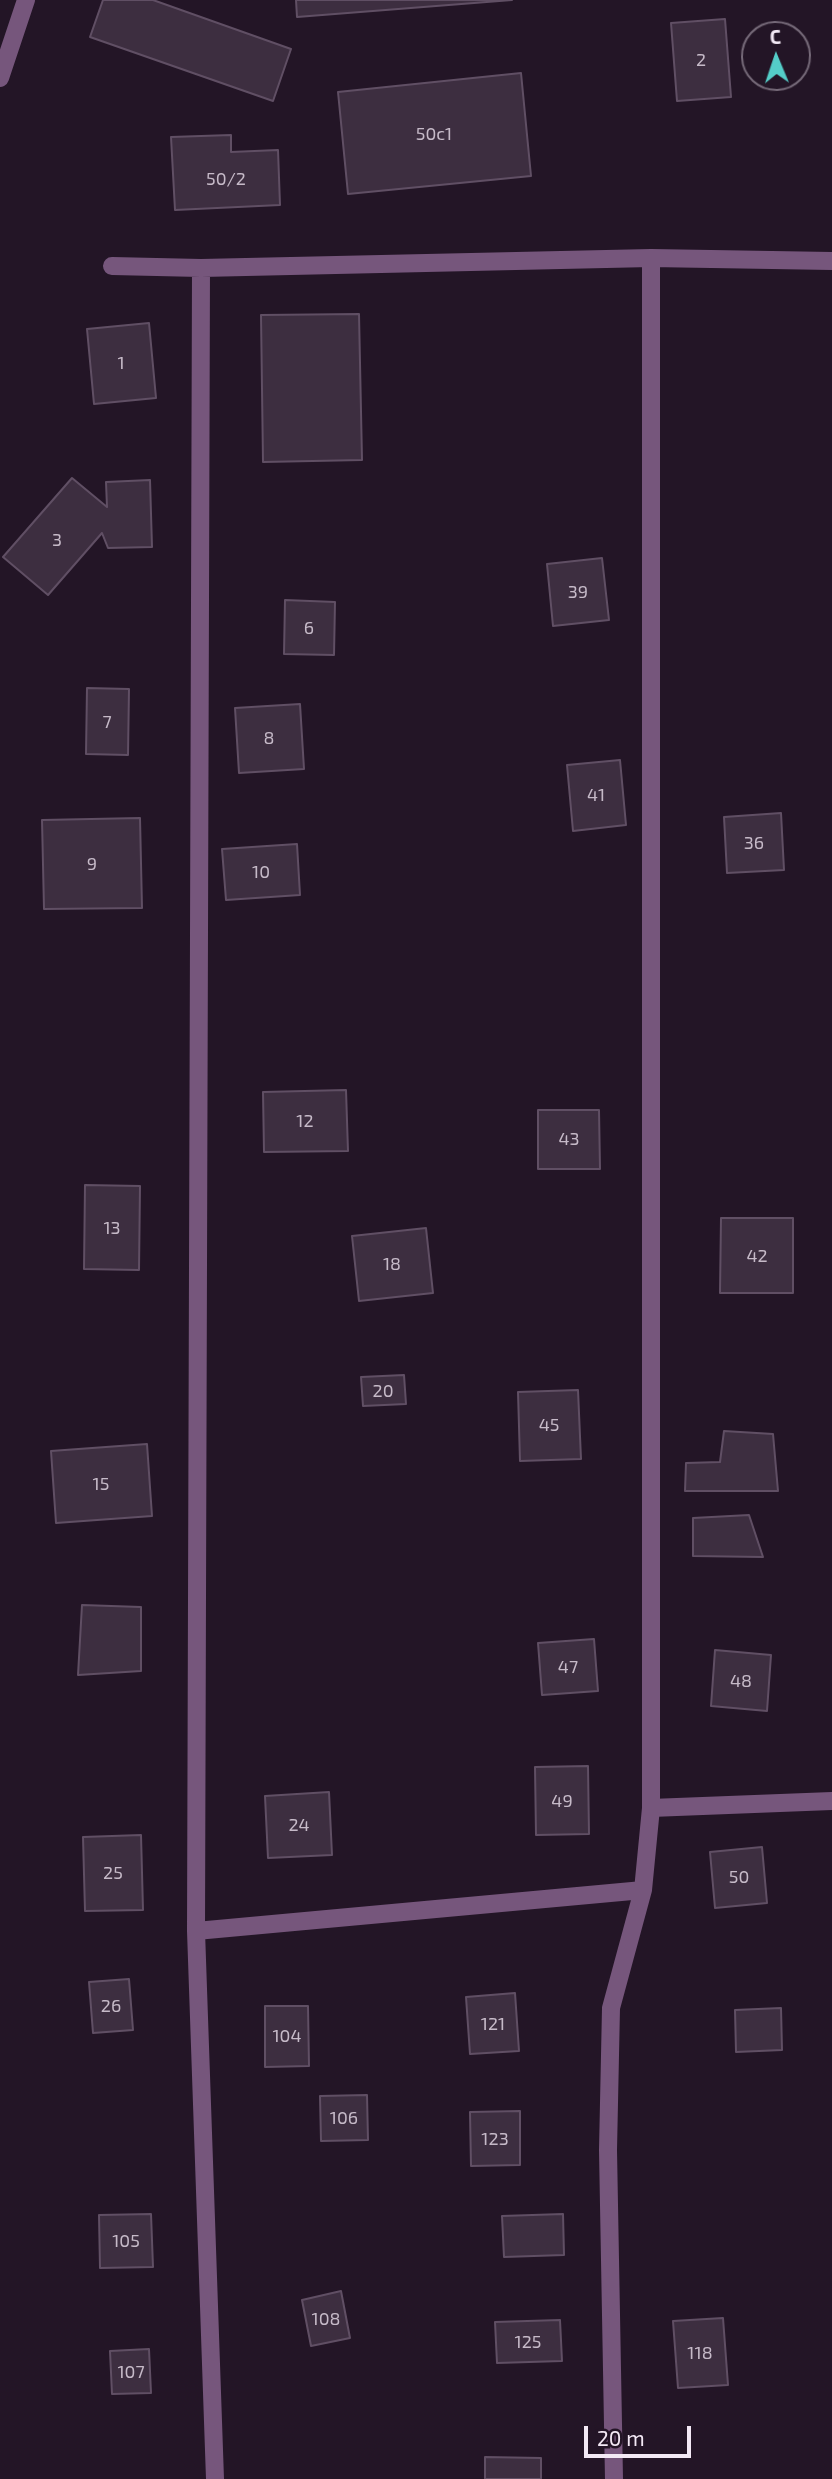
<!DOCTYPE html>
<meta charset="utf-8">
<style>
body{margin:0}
#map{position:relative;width:832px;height:2479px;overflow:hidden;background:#231526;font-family:"Exo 2",sans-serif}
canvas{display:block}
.north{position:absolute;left:741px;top:21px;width:70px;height:70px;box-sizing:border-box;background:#231526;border:2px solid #766a79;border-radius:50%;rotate:358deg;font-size:19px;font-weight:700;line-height:28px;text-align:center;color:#f3e9f5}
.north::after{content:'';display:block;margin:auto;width:24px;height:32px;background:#54cdc8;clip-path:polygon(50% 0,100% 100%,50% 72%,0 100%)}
.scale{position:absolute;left:584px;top:2426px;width:107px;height:32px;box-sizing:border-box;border:4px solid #f3e9f5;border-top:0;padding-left:9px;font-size:21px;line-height:24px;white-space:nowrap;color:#f3e9f5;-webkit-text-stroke:5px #231526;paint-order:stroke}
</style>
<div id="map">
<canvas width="832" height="2479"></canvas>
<div class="north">С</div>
<div class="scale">20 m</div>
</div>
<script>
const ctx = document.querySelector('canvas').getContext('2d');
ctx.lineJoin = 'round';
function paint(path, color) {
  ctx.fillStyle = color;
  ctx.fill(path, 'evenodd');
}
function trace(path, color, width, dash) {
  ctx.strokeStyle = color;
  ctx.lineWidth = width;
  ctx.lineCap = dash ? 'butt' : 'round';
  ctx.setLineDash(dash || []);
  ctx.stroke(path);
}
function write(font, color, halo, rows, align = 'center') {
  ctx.font = font + ' "Exo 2",sans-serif';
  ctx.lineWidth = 6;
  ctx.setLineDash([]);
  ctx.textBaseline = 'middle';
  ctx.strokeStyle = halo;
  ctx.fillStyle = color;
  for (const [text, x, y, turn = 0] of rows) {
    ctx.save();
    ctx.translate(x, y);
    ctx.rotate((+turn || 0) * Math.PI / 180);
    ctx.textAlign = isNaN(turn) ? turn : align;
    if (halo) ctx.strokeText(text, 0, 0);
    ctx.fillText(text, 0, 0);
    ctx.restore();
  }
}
const building = new Path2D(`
 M103,0H153L291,49L273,101L90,37Z
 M296,0H512L297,17Z
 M725,19L731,97L677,101L671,23Z
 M521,73L531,176L348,194L338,92Z
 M231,135V152L278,150L280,205L175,210L171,137Z
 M359,314L362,460L263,462L261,315Z
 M149,323L156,398L94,404L87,329Z
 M72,478L107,507L106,482L150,480L152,547L108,548L102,533L48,595L3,557Z
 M602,558L609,620L553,626L547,564Z
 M285,600L335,602L334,655L284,654Z
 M87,688L129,689L128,755L86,754Z
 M300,704L304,769L239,773L235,708Z
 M620,760L626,825L573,831L567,765Z
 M781,813L784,870L727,873L724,817Z
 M140,818L142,908L44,909L42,820Z
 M297,844L300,895L226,900L222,849Z
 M346,1090L348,1151L264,1152L263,1092Z
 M538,1110H599L600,1169H538Z
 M85,1185L140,1186L139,1270L84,1269Z
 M721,1218H793V1293H720Z
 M426,1228L433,1293L359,1301L352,1236Z
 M404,1375L406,1404L363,1406L361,1377Z
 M578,1390L581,1459L520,1461L518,1392Z
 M724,1431L773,1434L778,1491H685L686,1463L720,1462Z
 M147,1444L152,1516L56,1523L51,1451Z
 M749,1515L763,1557L693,1556V1518Z
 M82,1605L141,1607V1671L78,1675Z
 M594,1639L598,1691L542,1695L538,1643Z
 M715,1650L771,1655L767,1711L711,1706Z
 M588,1766L589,1834L536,1835L535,1767Z
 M329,1792L332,1855L268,1858L265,1796Z
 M141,1835L143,1910L85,1911L83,1837Z
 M762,1847L767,1903L715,1908L710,1852Z
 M129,1979L133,2030L93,2033L89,1982Z
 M515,1993L519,2051L470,2054L466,1997Z
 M265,2006H308L309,2066L265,2067Z
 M781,2008L782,2050L736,2052L735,2010Z
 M367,2095L368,2140L321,2141L320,2096Z
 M520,2111V2165L471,2166L470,2112Z
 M151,2214L153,2267L100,2268L99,2215Z
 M563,2214L564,2255L504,2257L502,2216Z
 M341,2291L350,2338L311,2346L302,2300Z
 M723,2318L728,2385L678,2388L673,2321Z
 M560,2320L562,2361L497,2363L495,2322Z
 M149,2349L151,2393L112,2394L110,2351Z
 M485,2457L541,2458V2479H485Z`);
paint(building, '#3d2e40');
trace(building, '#604f64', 2);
trace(new Path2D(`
 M0,78L26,0
 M112,266L201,268L651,258L832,261
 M201,268L196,1931L215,2479
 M651,1808L832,1801
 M196,1931L643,1890
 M614,2479L608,2150L611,2008L643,1890L651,1808V258`), '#76567c', 18);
write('18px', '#c6bac8', null, [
 ["2",701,60],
 ["50с1",434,134],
 ["50/2",226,179],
 ["1",121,363],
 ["3",57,540],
 ["39",578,592],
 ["6",309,628],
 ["7",107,722],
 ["8",269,738],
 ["41",596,795],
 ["36",754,843],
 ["9",92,864],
 ["10",261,872],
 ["12",305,1121],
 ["43",569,1139],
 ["13",112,1228],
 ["42",757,1256],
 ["18",392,1264],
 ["20",383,1391],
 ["45",549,1425],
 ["15",101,1484],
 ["47",568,1667],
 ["48",741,1681],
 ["49",562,1801],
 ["24",299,1825],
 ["25",113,1873],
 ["50",739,1877],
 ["26",111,2006],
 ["121",493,2024],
 ["104",287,2036],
 ["106",344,2118],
 ["123",495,2139],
 ["105",126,2241],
 ["108",326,2319],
 ["125",528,2342],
 ["118",700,2353],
 ["107",131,2372]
]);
</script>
